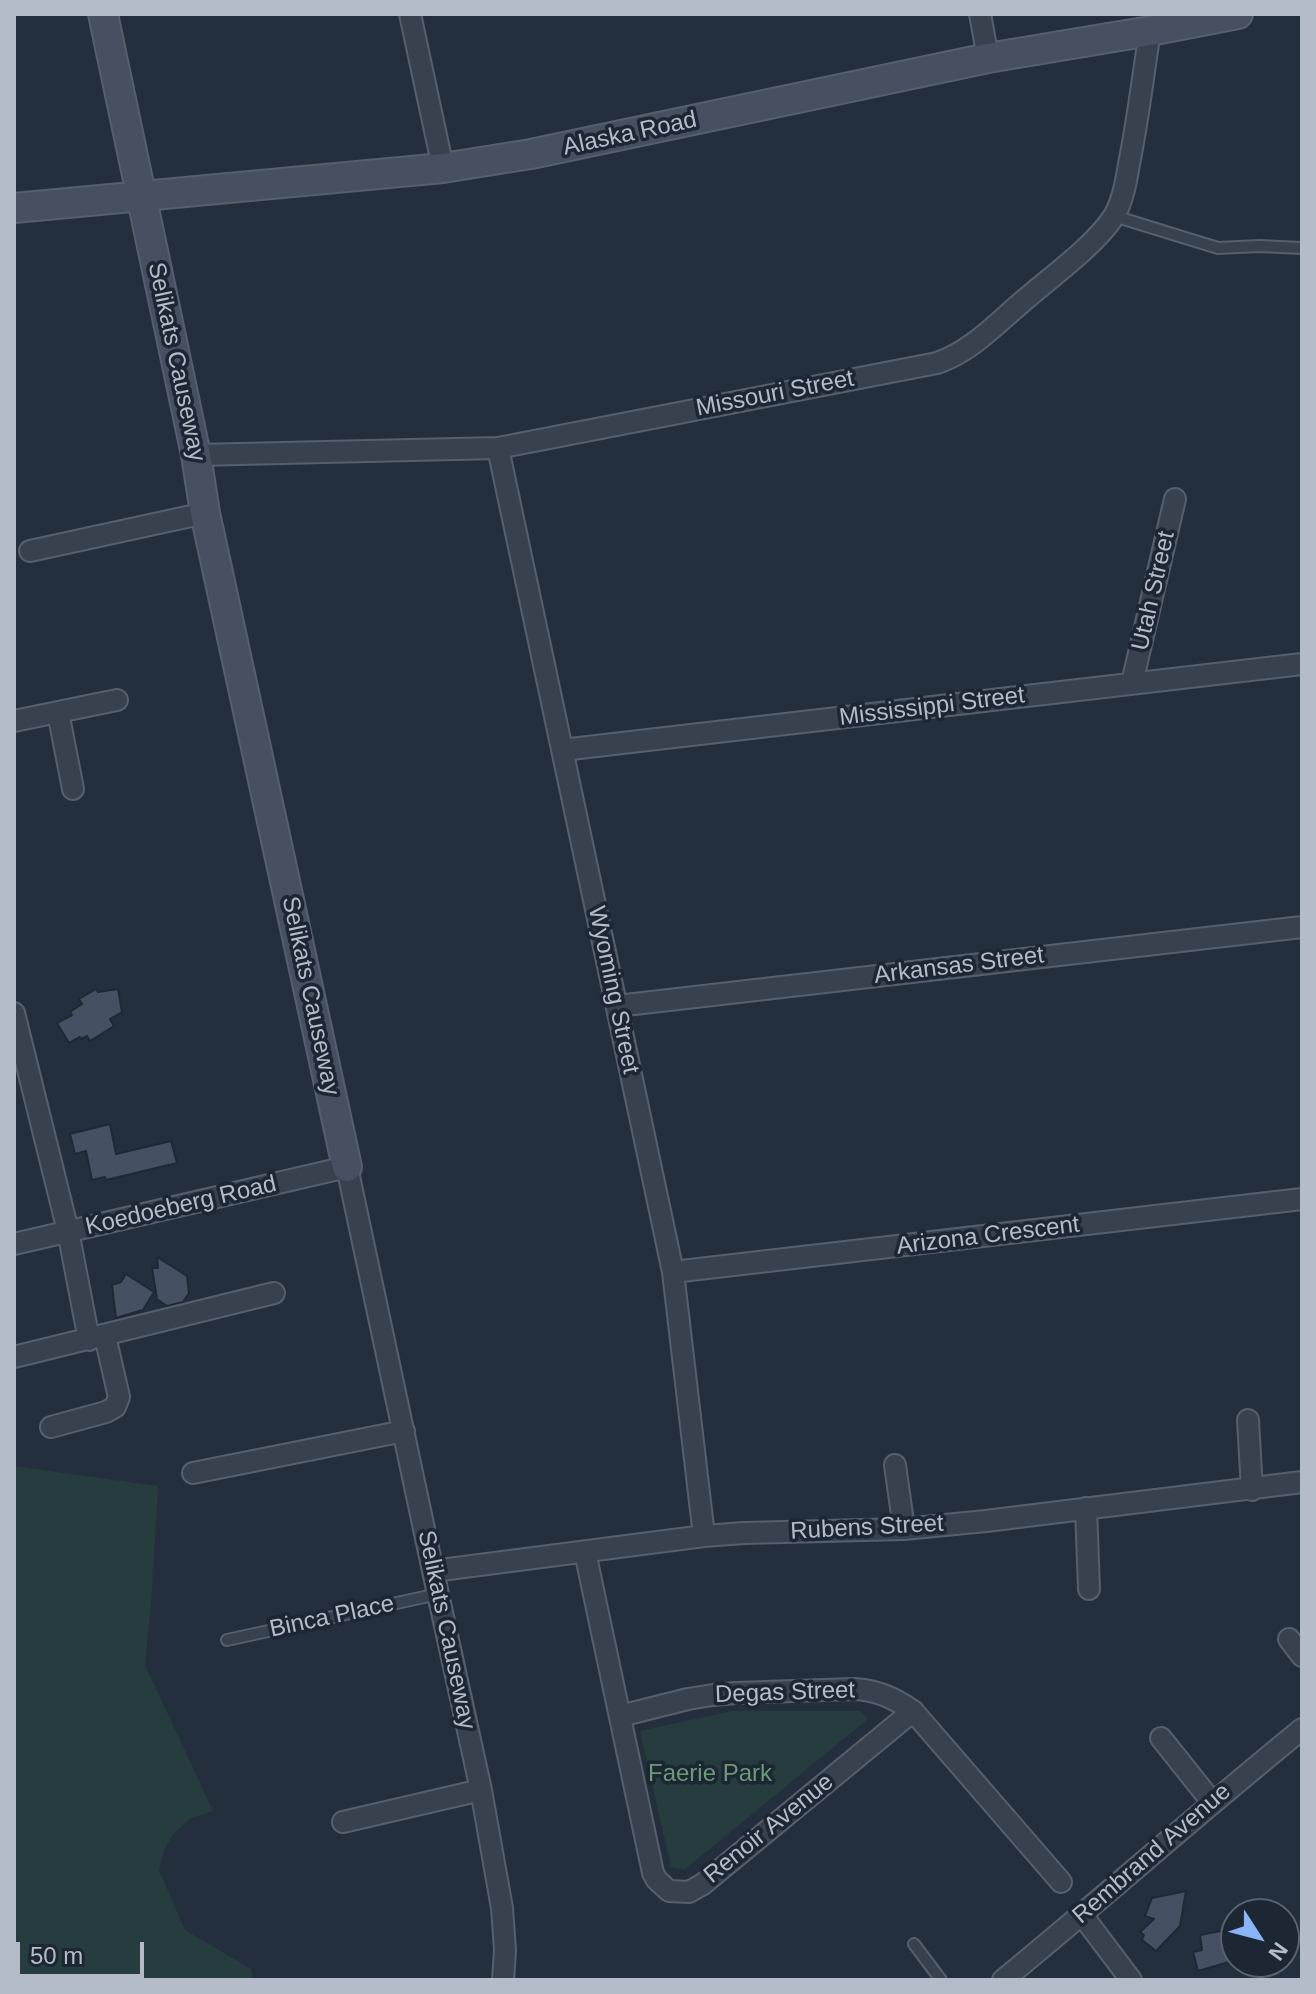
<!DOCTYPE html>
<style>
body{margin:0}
#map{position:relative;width:1316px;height:1994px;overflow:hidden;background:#242f3e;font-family:Arial,sans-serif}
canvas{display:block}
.frame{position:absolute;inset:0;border:16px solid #b4bcc9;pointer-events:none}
.north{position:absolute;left:1220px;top:1898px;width:80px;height:80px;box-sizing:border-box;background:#1d2633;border:2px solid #59626f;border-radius:50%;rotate:126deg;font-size:22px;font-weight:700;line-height:32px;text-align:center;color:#b4bcc9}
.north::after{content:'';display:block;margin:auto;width:28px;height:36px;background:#8ab4f8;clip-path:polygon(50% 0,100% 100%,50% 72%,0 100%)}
.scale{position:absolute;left:16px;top:1942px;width:128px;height:36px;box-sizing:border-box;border:4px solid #b4bcc9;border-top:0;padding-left:10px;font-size:24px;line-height:28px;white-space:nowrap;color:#b4bcc9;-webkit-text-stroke:6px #1d2633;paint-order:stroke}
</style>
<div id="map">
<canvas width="1316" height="1994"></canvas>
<div class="frame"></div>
<div class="north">N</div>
<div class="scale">50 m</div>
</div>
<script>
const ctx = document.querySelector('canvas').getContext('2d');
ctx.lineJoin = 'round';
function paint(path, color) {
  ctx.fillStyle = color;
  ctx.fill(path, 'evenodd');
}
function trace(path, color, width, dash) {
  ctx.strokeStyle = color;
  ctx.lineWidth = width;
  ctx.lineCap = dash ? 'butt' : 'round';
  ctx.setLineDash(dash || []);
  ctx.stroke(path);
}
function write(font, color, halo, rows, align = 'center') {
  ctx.font = font + ' Arial,sans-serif';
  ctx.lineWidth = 7;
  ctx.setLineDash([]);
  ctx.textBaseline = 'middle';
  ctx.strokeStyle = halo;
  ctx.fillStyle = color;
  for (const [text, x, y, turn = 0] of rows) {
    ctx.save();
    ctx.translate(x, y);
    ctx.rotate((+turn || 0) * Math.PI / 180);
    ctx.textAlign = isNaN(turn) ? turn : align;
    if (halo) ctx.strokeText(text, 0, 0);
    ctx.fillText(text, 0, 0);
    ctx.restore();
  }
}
paint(new Path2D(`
 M14,1466L158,1486L152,1591L145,1665L213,1811L191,1818L174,1833L164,1850L159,1870L185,1930L251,1969L253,1980H14Z
 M732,1711H861L868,1719L684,1870L671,1867L640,1731Z`), '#263c3f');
const building = new Path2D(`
 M96,989L98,992L118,989L122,1012L110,1019L114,1026L90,1041L87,1036L81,1039L80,1037L69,1043L57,1023L72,1015L70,1012L82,1004L79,999Z
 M110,1124L116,1154L171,1141L177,1163L106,1180L105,1177L92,1180L86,1151L75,1154L70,1134Z
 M157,1257L187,1276L189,1293L183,1302L167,1306L157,1299L152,1268H158Z
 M126,1274L154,1292L143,1310L116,1318L112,1285L121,1282Z
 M1186,1891L1180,1926L1156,1951L1142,1940L1144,1935L1140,1932L1154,1919L1145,1916L1152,1898Z
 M1236,1928V1960L1198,1971L1193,1952L1202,1950L1200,1935Z`);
paint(building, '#455162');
trace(building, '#1f2835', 2);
const lane = new Path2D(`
 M1114,216L1218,248L1259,246L1302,248
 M227,1640L438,1594
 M914,1944L941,1980`);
const street = new Path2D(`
 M410,14L443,168
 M980,14L988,58
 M498,448L673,1272L704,1536
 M196,455L498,448L937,363C970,352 995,325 1021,303C1048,279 1095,246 1114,216C1123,200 1126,182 1129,164C1138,120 1143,76 1150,31
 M30,551L205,513
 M1132,683L1175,499
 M58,712L73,789
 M14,721L117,700
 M562,750L1302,664
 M617,1006L1302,927
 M14,1013L68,1231L89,1340
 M14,1244L347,1167L433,1571L481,1790L502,1908L505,1950L503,1980
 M673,1272L1302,1199
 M14,1357L274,1293
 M1248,1420L1252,1490
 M51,1427L106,1412L115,1407L119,1397L105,1336
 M895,1465L904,1529
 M193,1473L404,1431
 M1086,1508L1089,1589
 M585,1552L653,1873L657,1880L669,1891L689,1892L703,1884L913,1711
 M433,1571L704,1536L744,1533L904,1529L986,1521L1302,1482
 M1289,1639L1302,1656
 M620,1716L688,1699L713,1695L735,1693L854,1689C877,1690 894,1698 913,1711L1061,1882
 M1161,1738L1212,1802
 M343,1822L481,1790
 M1082,1915L1131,1980
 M1003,1980C1104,1897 1201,1811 1302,1729`);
const secondary = new Path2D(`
 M103,14L196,455L205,513L347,1167
 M14,208L443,168L531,154L988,58L1150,31L1238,14`);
trace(lane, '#565f6c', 14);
trace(street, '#565f6c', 24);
trace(secondary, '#565f6c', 32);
trace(lane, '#38414e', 10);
trace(street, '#38414e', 20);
trace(secondary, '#465061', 28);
write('24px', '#b4bcc9', '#1d2633', [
 ["Alaska Road",630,134,-12],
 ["Selikats Causeway",176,362,78],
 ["Missouri Street",775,394,-11],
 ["Utah Street",1154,591,-77],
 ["Mississippi Street",932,707,-7],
 ["Arkansas Street",959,966,-7],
 ["Wyoming Street",613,990,78],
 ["Selikats Causeway",310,996,78],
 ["Koedoeberg Road",181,1206,-13],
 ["Arizona Crescent",988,1236,-7],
 ["Rubens Street",867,1528,-3],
 ["Binca Place",332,1617,-12],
 ["Selikats Causeway",446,1630,78],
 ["Degas Street",785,1693,-2],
 ["Renoir Avenue",769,1829,-39],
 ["Rembrand Avenue",1152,1854,-41]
]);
write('24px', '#6b9a76', '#1d2633', [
 ["Faerie Park",710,1774]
]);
</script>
